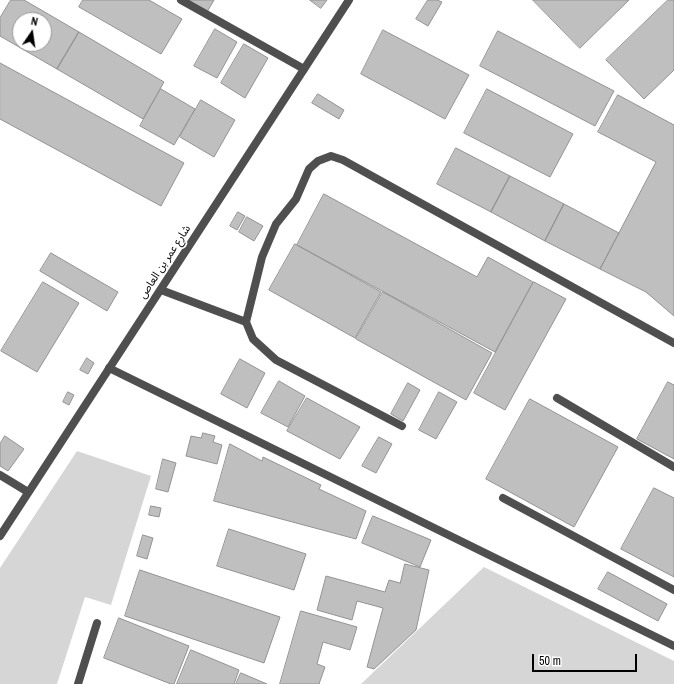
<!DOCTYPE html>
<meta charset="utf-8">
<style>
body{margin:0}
#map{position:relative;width:674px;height:684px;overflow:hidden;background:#fff;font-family:"Archivo Narrow",sans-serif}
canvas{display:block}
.north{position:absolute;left:12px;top:12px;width:40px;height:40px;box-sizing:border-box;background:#fff;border:1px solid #999;border-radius:50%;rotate:13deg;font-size:11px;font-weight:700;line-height:16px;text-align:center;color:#000}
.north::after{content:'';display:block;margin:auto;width:14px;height:18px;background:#000;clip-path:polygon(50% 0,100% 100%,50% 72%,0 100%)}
.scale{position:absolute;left:532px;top:654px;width:105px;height:18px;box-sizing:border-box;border:2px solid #000;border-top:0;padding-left:5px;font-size:12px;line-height:14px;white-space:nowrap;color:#000;-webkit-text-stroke:3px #fff;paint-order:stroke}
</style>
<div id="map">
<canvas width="674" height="684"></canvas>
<div class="north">N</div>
<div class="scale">50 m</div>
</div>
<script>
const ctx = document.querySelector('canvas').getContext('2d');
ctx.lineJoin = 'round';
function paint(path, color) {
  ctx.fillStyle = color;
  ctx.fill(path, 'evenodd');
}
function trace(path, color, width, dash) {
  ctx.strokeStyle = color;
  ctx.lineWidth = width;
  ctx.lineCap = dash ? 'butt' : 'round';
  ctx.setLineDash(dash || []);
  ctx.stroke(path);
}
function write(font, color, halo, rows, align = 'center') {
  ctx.font = font + ' "Archivo Narrow","Noto Sans Arabic",sans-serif';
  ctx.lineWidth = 3.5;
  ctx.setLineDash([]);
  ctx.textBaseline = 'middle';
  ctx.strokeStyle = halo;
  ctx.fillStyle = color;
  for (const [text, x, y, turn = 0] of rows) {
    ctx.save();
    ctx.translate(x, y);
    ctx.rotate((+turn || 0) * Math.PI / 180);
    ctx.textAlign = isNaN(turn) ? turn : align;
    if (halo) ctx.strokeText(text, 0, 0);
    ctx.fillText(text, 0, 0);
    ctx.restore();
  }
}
paint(new Path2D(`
 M77,451L151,476L111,605L85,597L57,684H0V568Z
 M484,567L674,661V684H361Z`), '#d6d6d6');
const building = new Path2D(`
 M11,0H24L79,32L57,69L0,36V18ZM20,20H44V44H20Z
 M83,0H149L182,19L161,54L79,7Z
 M187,0H214L207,12Z
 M310,0H327L321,8Z
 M428,0H437L442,2L428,26L416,19Z
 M533,0H629L580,48Z
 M668,0H674V70L644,99L606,60Z
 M215,29L237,42L217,78L194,66Z
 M383,30L469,75L445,119L361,74Z
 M498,31L614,91L595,126L480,66Z
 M79,32L164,82L143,119L57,69Z
 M244,44L268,58L245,98L221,83Z
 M0,63L184,163L161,206L0,119Z
 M161,89L195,109L174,145L140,126Z
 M487,89L573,134L550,177L464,133Z
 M318,94L344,110L339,119L312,103Z
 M618,95L674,125V316L646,292L600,269L656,162L598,132Z
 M201,100L235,120L214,157L180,137Z
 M456,148L510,176L491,212L437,184Z
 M510,176L564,204L545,241L491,212Z
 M324,194L477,277L488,257L533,282L495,352L297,245Z
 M564,204L619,233L600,269L545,241Z
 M238,212L245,216L237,230L230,226Z
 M247,217L263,226L254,241L239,232Z
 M295,244L381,292L355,338L269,290Z
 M51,253L118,292L107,311L40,271Z
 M43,282L79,303L37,372L1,351Z
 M534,282L566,299L505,410L474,393Z
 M383,292L492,353L466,400L356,339Z
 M87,358L94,363L88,374L80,370Z
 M240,359L265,373L247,408L221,394Z
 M279,381L305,396L288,427L261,413Z
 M668,382L674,385V459L637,439Z
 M408,383L420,390L403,421L391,414Z
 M68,392L74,395L69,405L63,402Z
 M439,392L457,402L436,439L419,430Z
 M307,398L360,427L340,459L287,431Z
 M530,399L618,447L574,527L486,479Z
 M203,433L215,436L213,442L222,445L217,464L186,456L191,436L201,438Z
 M5,436L24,449L8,471L0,466V444Z
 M379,437L392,444L376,473L362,466Z
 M230,444L262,461L263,457L321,485L319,489L366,511L356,539L214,501Z
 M163,459L176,463L168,492L156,489Z
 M654,488L674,498V577L621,549Z
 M151,506L161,508L159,517L149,515Z
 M373,516L431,540L420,567L362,543Z
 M229,529L306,554L294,590L217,566Z
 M143,535L153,538L147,559L137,556Z
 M405,564L429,570L416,630L374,669L367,667L383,608L357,601L352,620L317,610L326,576L385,592L389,580L400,583Z
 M140,570L280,617L264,663L125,616Z
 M608,572L667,604L658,621L598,589Z
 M301,611L357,627L350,650L323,642L317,664L325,667L319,684H280Z
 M119,618L189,646L174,684H171L104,658Z
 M191,650L239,670L234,684H177Z
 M241,673L267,684H236Z`);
paint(building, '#bfbfbf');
trace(building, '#939393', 1);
trace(new Path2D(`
 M181,0L304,69
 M161,290L246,322
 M557,398L674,467
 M402,426L276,360L253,339L246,322L262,257L276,224L296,199L309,169L318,161L331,156L343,160L674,343
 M0,475L28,492
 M503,498L674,590
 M78,684L97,623`), '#4f4f4f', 8);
trace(new Path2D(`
 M109,368L674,646`), '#4f4f4f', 8);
trace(new Path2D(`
 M0,536L349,0`), '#4f4f4f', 8);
write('11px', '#000', '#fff', [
 ["شارع عمر بن العاص",165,262,-57]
]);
</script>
